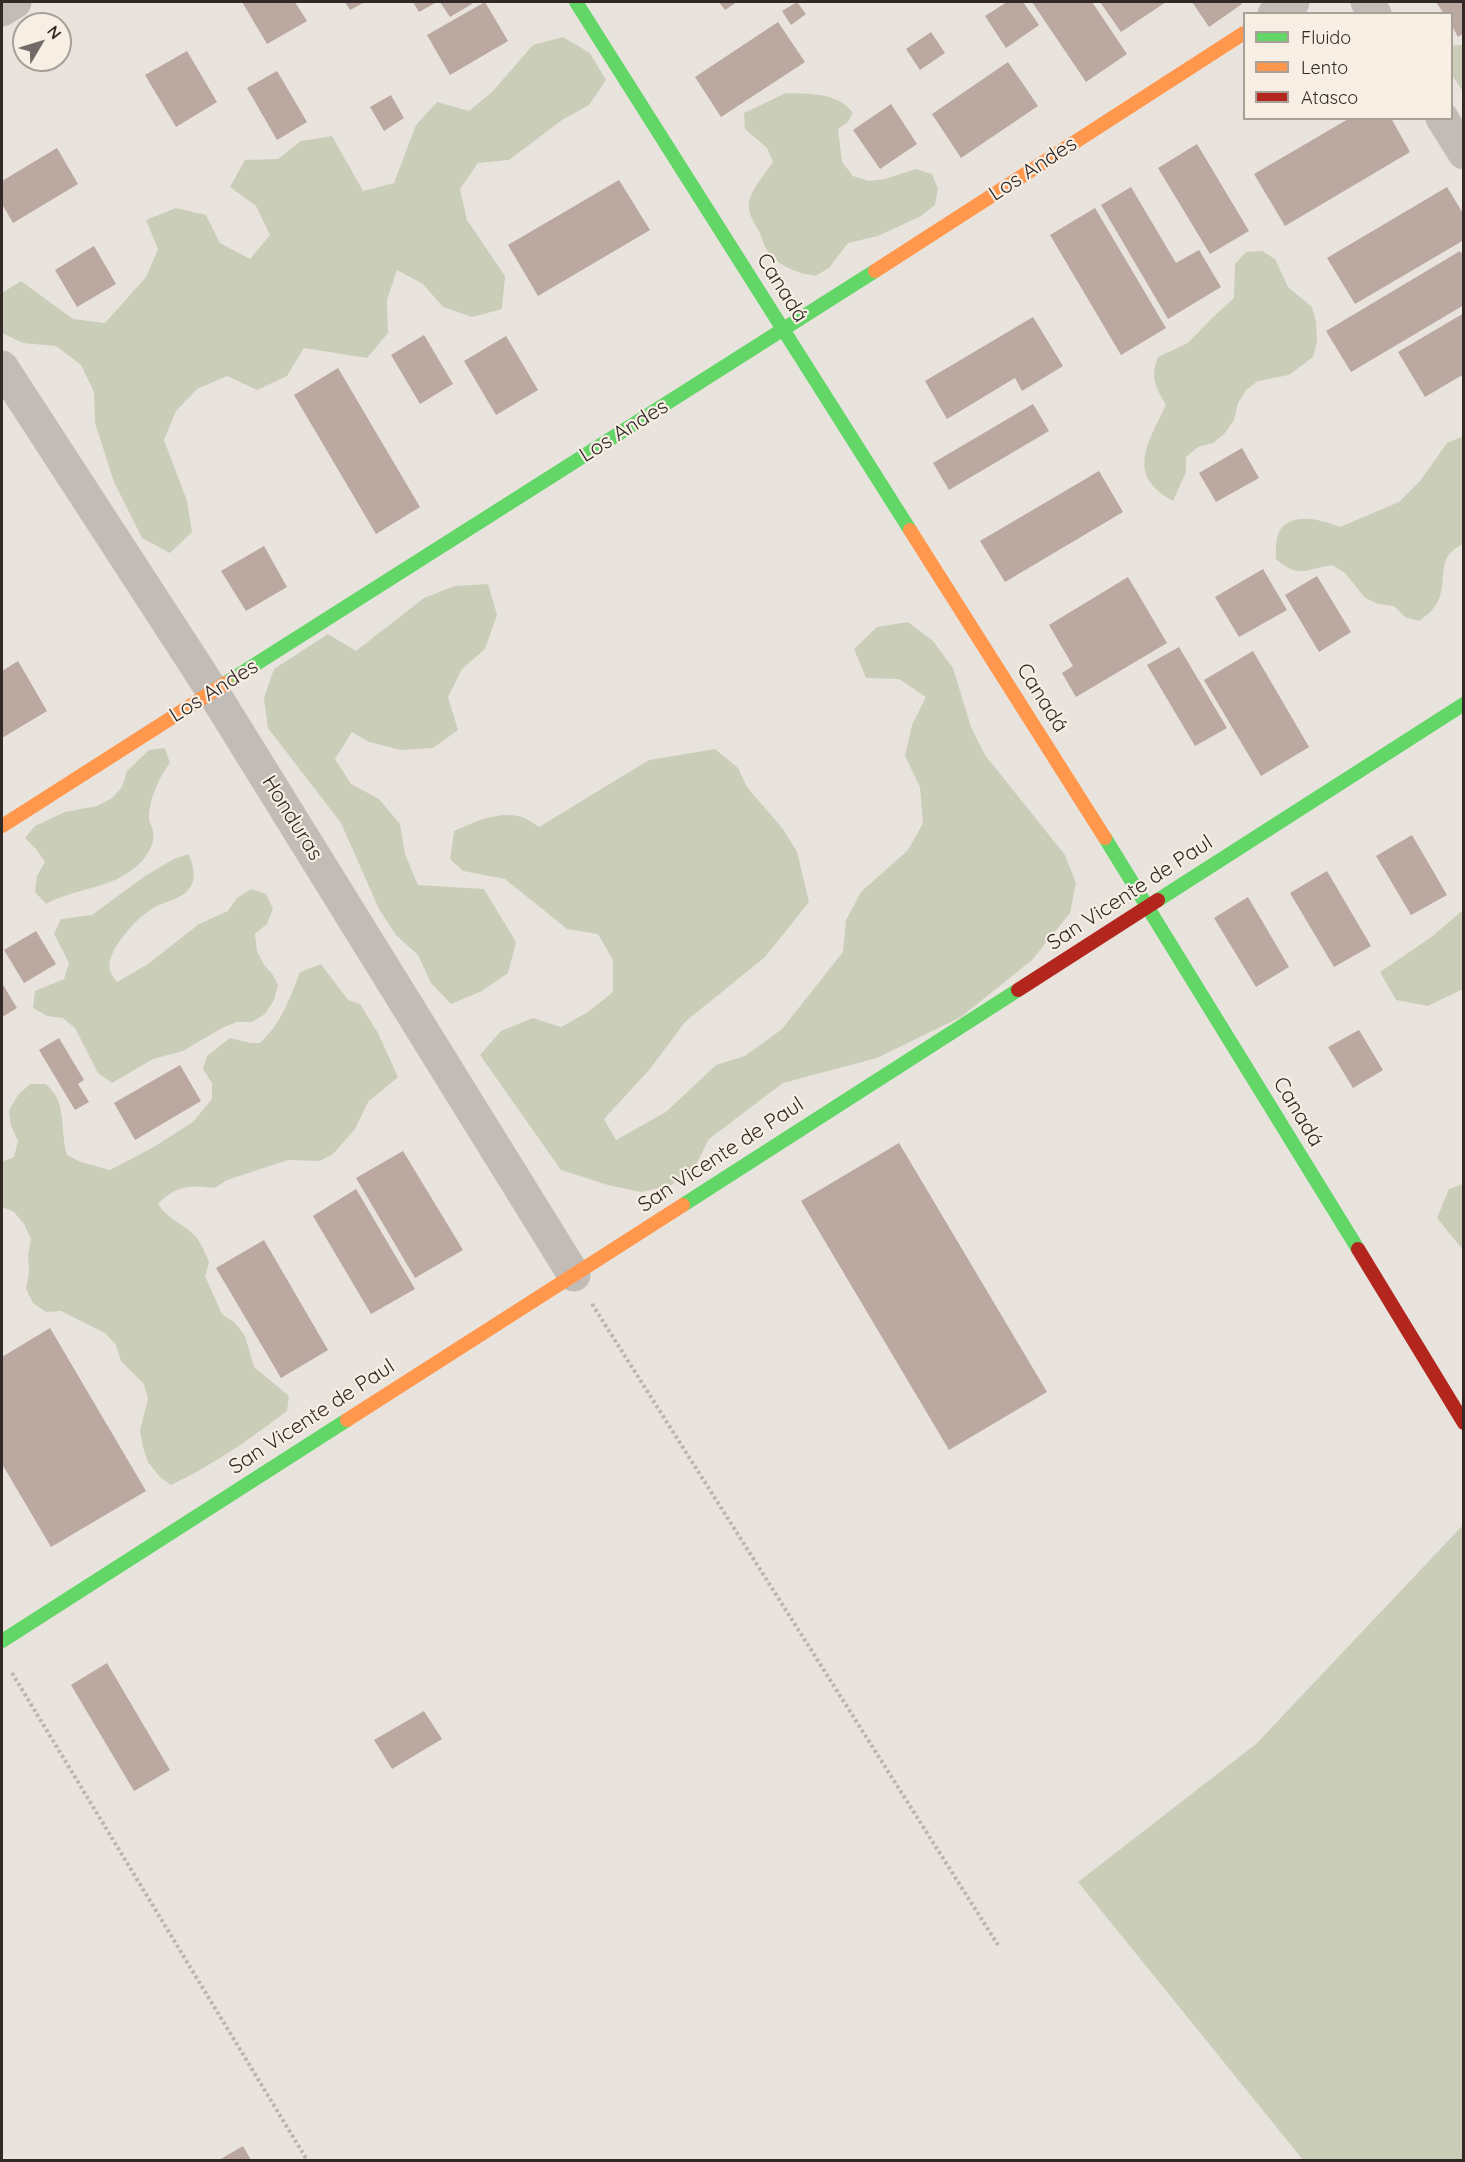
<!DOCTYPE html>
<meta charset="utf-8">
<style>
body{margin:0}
#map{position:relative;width:1465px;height:2162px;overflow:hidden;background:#e9e3dd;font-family:Quicksand,sans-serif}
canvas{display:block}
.frame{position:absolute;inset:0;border:3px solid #322926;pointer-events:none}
.legend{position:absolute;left:1243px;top:12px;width:210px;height:108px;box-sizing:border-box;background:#f7eee4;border:2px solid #a89f98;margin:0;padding:8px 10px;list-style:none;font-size:18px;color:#322926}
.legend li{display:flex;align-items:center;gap:12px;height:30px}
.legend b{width:30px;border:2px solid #a89f98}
.north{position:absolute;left:12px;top:12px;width:60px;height:60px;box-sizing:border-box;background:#f7eee4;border:2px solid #a89f98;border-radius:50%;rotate:52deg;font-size:16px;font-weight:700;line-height:24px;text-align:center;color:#322926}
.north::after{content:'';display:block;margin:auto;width:21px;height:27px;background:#726a66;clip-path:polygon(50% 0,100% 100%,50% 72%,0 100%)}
</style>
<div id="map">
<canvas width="1465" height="2162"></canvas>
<div class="frame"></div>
<ul class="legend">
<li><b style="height:8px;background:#63d668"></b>Fluido</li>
<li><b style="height:8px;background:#ff974d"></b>Lento</li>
<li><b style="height:8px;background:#b3261e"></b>Atasco</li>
</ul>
<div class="north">N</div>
</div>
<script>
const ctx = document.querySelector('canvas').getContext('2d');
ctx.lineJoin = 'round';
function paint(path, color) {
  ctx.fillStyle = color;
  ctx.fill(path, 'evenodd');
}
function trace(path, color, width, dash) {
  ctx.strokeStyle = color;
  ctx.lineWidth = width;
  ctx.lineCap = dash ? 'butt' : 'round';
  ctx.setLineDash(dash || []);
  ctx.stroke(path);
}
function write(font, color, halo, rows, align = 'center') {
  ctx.font = font + ' Quicksand,sans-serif';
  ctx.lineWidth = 4.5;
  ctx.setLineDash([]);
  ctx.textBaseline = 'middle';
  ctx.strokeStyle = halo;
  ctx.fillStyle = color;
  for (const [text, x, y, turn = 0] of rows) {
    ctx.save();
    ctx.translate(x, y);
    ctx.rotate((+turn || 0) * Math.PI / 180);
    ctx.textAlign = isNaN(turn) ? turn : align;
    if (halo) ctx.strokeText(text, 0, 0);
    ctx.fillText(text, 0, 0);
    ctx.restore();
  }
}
paint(new Path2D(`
 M563,37L590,53L606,80L589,105L562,120L509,160L478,163L460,189L467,220L505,276L502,309L472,317L443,307L423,284L397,270L387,300L388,333L367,358L304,348L287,376L257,390L227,376L197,389L176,411L164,440L187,501L192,532L170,553L142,538L114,482L95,423L94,392L81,365L56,346L23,343L2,333V293L21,281L73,319L105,323L146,277L158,249L146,220L176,208L206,215L220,243L250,259L270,235L256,206L230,187L245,160L278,159L301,141L332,136L363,191L394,183L416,125L437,102L469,111L492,92L533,45Z
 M1457,45H1463V92L1452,75V46Z
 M786,93C809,94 838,92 853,113L848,122L838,129L842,162L853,176L869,181L885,179L916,169L932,174L938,189L935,205L921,216L878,236L848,243L829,268L815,276C796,273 773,264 765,246C762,242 762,237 760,233C755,223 747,214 749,202C752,188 765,174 773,162L767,148L745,129L744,113Z
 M1262,251L1275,259L1288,287L1312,307L1316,322L1317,342L1313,357L1289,375L1258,381L1246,390L1238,403L1234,420L1225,433L1213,443L1198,447L1186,457V472L1173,501C1125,475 1148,443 1166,405C1155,385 1150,379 1158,357L1188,343L1211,319L1234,298L1235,264L1246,252Z
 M1463,436V544C1434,558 1449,577 1438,601C1434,610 1427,615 1419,621L1405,617L1394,606L1378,604L1365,598L1345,573L1332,565C1307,569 1298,579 1276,559C1276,550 1275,538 1280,530C1294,511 1323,520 1340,527L1399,502L1420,481L1447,443Z
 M488,584L497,615L485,649L462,669L448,697L458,730L433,748L401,750L369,742L352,732L335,759L351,784L379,799L400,824L405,854L418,885L484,889L516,942L508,973L482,991L451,1004L431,983L418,955L396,935L379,909L341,823L268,728L264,698L274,669L328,634L356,651L424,598L455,586Z
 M908,622L933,641L953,668L971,727L985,755L1065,855L1076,883L1070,913L1032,960L961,1017L877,1058L783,1083L709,1139L695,1167L670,1186L641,1192L608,1185L561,1170L480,1055L501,1031L533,1018L561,1027L588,1012L613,992V960L598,934L567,929L505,879L463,871L450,859L454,831C475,822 495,812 518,816C525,817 533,823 539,827L649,760L715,749L738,768L747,787L783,829L797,852L809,902L765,957L685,1022L650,1069L604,1119L616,1140L666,1112L716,1065L745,1056L782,1029L843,952L846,920L861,892L908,850L923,823L920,787L905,756L912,725L926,697L899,679L866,678L854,649L877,627Z
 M165,748L170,763C160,775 148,802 149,819C149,823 153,827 153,832C156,846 143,862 132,870C107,889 73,889 46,904L35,892L37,876L45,862L36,849L25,838L35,826L65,812L97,806L112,798L122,787L127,771L149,750Z
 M189,854C192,864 197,876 191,886C183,899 167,901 155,907C139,915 105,951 110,970C111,974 115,979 117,982L148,964L199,924L228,911L237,898L251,889L266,894L273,909L267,924L255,934L257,951L264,965L273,975L278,985L274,1000L265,1014L252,1022H237L222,1028L183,1051L153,1059L112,1083L98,1073L75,1028L63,1018L47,1016L33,1008L35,991L64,979L69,963L54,934L61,919L92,915L145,876L174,859Z
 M1463,910V989L1428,1006L1396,1000L1380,972L1430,938Z
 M321,964L348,1000L360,1004L378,1033L398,1077L368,1102L355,1129L333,1154L320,1161L288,1160L227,1180L215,1188C191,1185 176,1185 158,1204C171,1222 182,1222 195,1236C202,1244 205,1253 209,1262L205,1276L222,1314L235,1323L245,1336L254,1367L289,1396L287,1411C250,1439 213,1465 171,1485L159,1476L148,1462L143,1447L140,1430L148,1399L144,1384L121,1361L116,1345L105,1333L61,1311L46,1312L33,1303L26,1289L29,1271L28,1255L31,1239L24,1224L14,1212L2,1207V1162L14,1157L18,1141L11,1126L9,1110L18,1095L30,1084H46C49,1087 53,1091 56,1096C65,1113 61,1136 67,1155L81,1162L110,1170L152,1148L193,1122L212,1099V1083L203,1069L207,1056L230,1038L251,1043H260C281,1024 290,998 300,972Z
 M1463,1184H1464L1463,1249L1458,1244L1437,1218L1449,1189Z
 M1463,1525V2160H1303L1078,1882L1256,1744Z`), '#caceb8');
paint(new Path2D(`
 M242,2H295L307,21L267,44Z
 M345,2H365L350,10Z
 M413,2H437L419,12Z
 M440,2H471L472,4L450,17Z
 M485,2L508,41L450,75L427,35Z
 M719,2H737L725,10Z
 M797,2L806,14L791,25L782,11Z
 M1007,2H1023L1039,25L1006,48L985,16Z
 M1032,2H1092L1127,54L1086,82Z
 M1100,2H1166L1121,32Z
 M1192,2H1240L1242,4L1209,27Z
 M1436,2H1464V33L1458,37L1452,26V14H1444Z
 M778,22L805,62L721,117L695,77Z
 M931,32L945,53L920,70L906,49Z
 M187,51L217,102L176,127L145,75Z
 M1008,62L1038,106L961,158L932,114Z
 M277,71L307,122L277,140L247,88Z
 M391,95L404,118L384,131L370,107Z
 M891,104L917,144L880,169L853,130Z
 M1350,118H1391L1410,152L1285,226L1254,174Z
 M1197,144L1249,231L1210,254L1158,168Z
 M57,148L78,184L13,223L2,204V181Z
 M619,180L650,230L538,296L508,245Z
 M1131,187L1176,263L1199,250L1221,287L1168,319L1101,205Z
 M1447,187L1464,215V240L1355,304L1327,258Z
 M1095,208L1166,328L1121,355L1050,235Z
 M94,246L116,284L77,307L55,270Z
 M1460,251L1464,257V305L1351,372L1326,331Z
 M1464,313V374L1425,397L1398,352Z
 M1033,317L1063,366L1022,391L1015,378L947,419L925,381Z
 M424,335L453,384L420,404L391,355Z
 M506,336L538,390L496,415L464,361Z
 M338,368L420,507L376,534L294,395Z
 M1033,404L1049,431L949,490L933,463Z
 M1242,448L1259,478L1216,502L1199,473Z
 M1099,471L1123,512L1005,582L980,541Z
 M264,546L287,587L246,611L221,571Z
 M1263,569L1287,610L1239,637L1215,597Z
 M1317,576L1351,632L1319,652L1285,595Z
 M1128,577L1167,643L1076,697L1062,673L1073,666L1049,625Z
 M1179,647L1227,728L1195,746L1147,665Z
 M1253,651L1309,747L1261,776L1204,680Z
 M18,661L47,711L2,738V671Z
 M1412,835L1447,895L1411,915L1376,856Z
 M1327,871L1371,946L1334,967L1290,893Z
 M1248,897L1289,967L1256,987L1214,918Z
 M36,931L56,964L24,983L4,950Z
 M2,983L17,1008L2,1017Z
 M1359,1030L1383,1070L1353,1088L1328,1047Z
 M59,1038L84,1080L78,1084L89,1102L75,1110L39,1050Z
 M180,1065L201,1101L135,1140L114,1103Z
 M899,1143L1047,1392L949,1450L801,1201Z
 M403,1151L463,1250L415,1278L356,1178Z
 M356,1189L415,1289L371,1314L313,1216Z
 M264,1240L328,1350L281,1378L216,1268Z
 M50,1328L146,1491L51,1547L2,1464V1357Z
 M107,1663L170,1770L134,1791L71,1685Z
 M424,1711L442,1739L392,1769L374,1740Z
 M243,2146L251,2160H219Z`), '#bba8a0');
trace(new Path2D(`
 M592,1304L998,1945
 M12,1673L307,2160`), '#bbb4af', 4, [3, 3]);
trace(new Path2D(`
 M1367,2L1375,14
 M2,10L15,2
 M1274,14L1293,2
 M1442,118L1464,153
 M2,367L213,692L574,1275`), '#c2bcb7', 33);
trace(new Path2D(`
 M576,2L910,530
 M226,683L875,271
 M1105,838L1358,1249
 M1158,900L1464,704
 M683,1205L1018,990
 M2,1641L347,1420`), '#63d668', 14);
trace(new Path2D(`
 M875,271L1244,33
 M910,530L1105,838
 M2,826L226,683
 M347,1420L683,1205`), '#ff974d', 14);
trace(new Path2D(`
 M1018,990L1158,900
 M1358,1249L1464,1423`), '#b3261e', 14);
write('21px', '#322926', '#f7eee4', [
 ["Los Andes",1033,169,-33],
 ["Canadá",782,288,58],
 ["Los Andes",624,431,-32],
 ["Los Andes",214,691,-32],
 ["Canadá",1042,698,58],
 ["Honduras",292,818,58],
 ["San Vicente de Paul",1130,893,-33],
 ["Canadá",1298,1112,59],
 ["San Vicente de Paul",721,1155,-33],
 ["San Vicente de Paul",312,1417,-33]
]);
</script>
